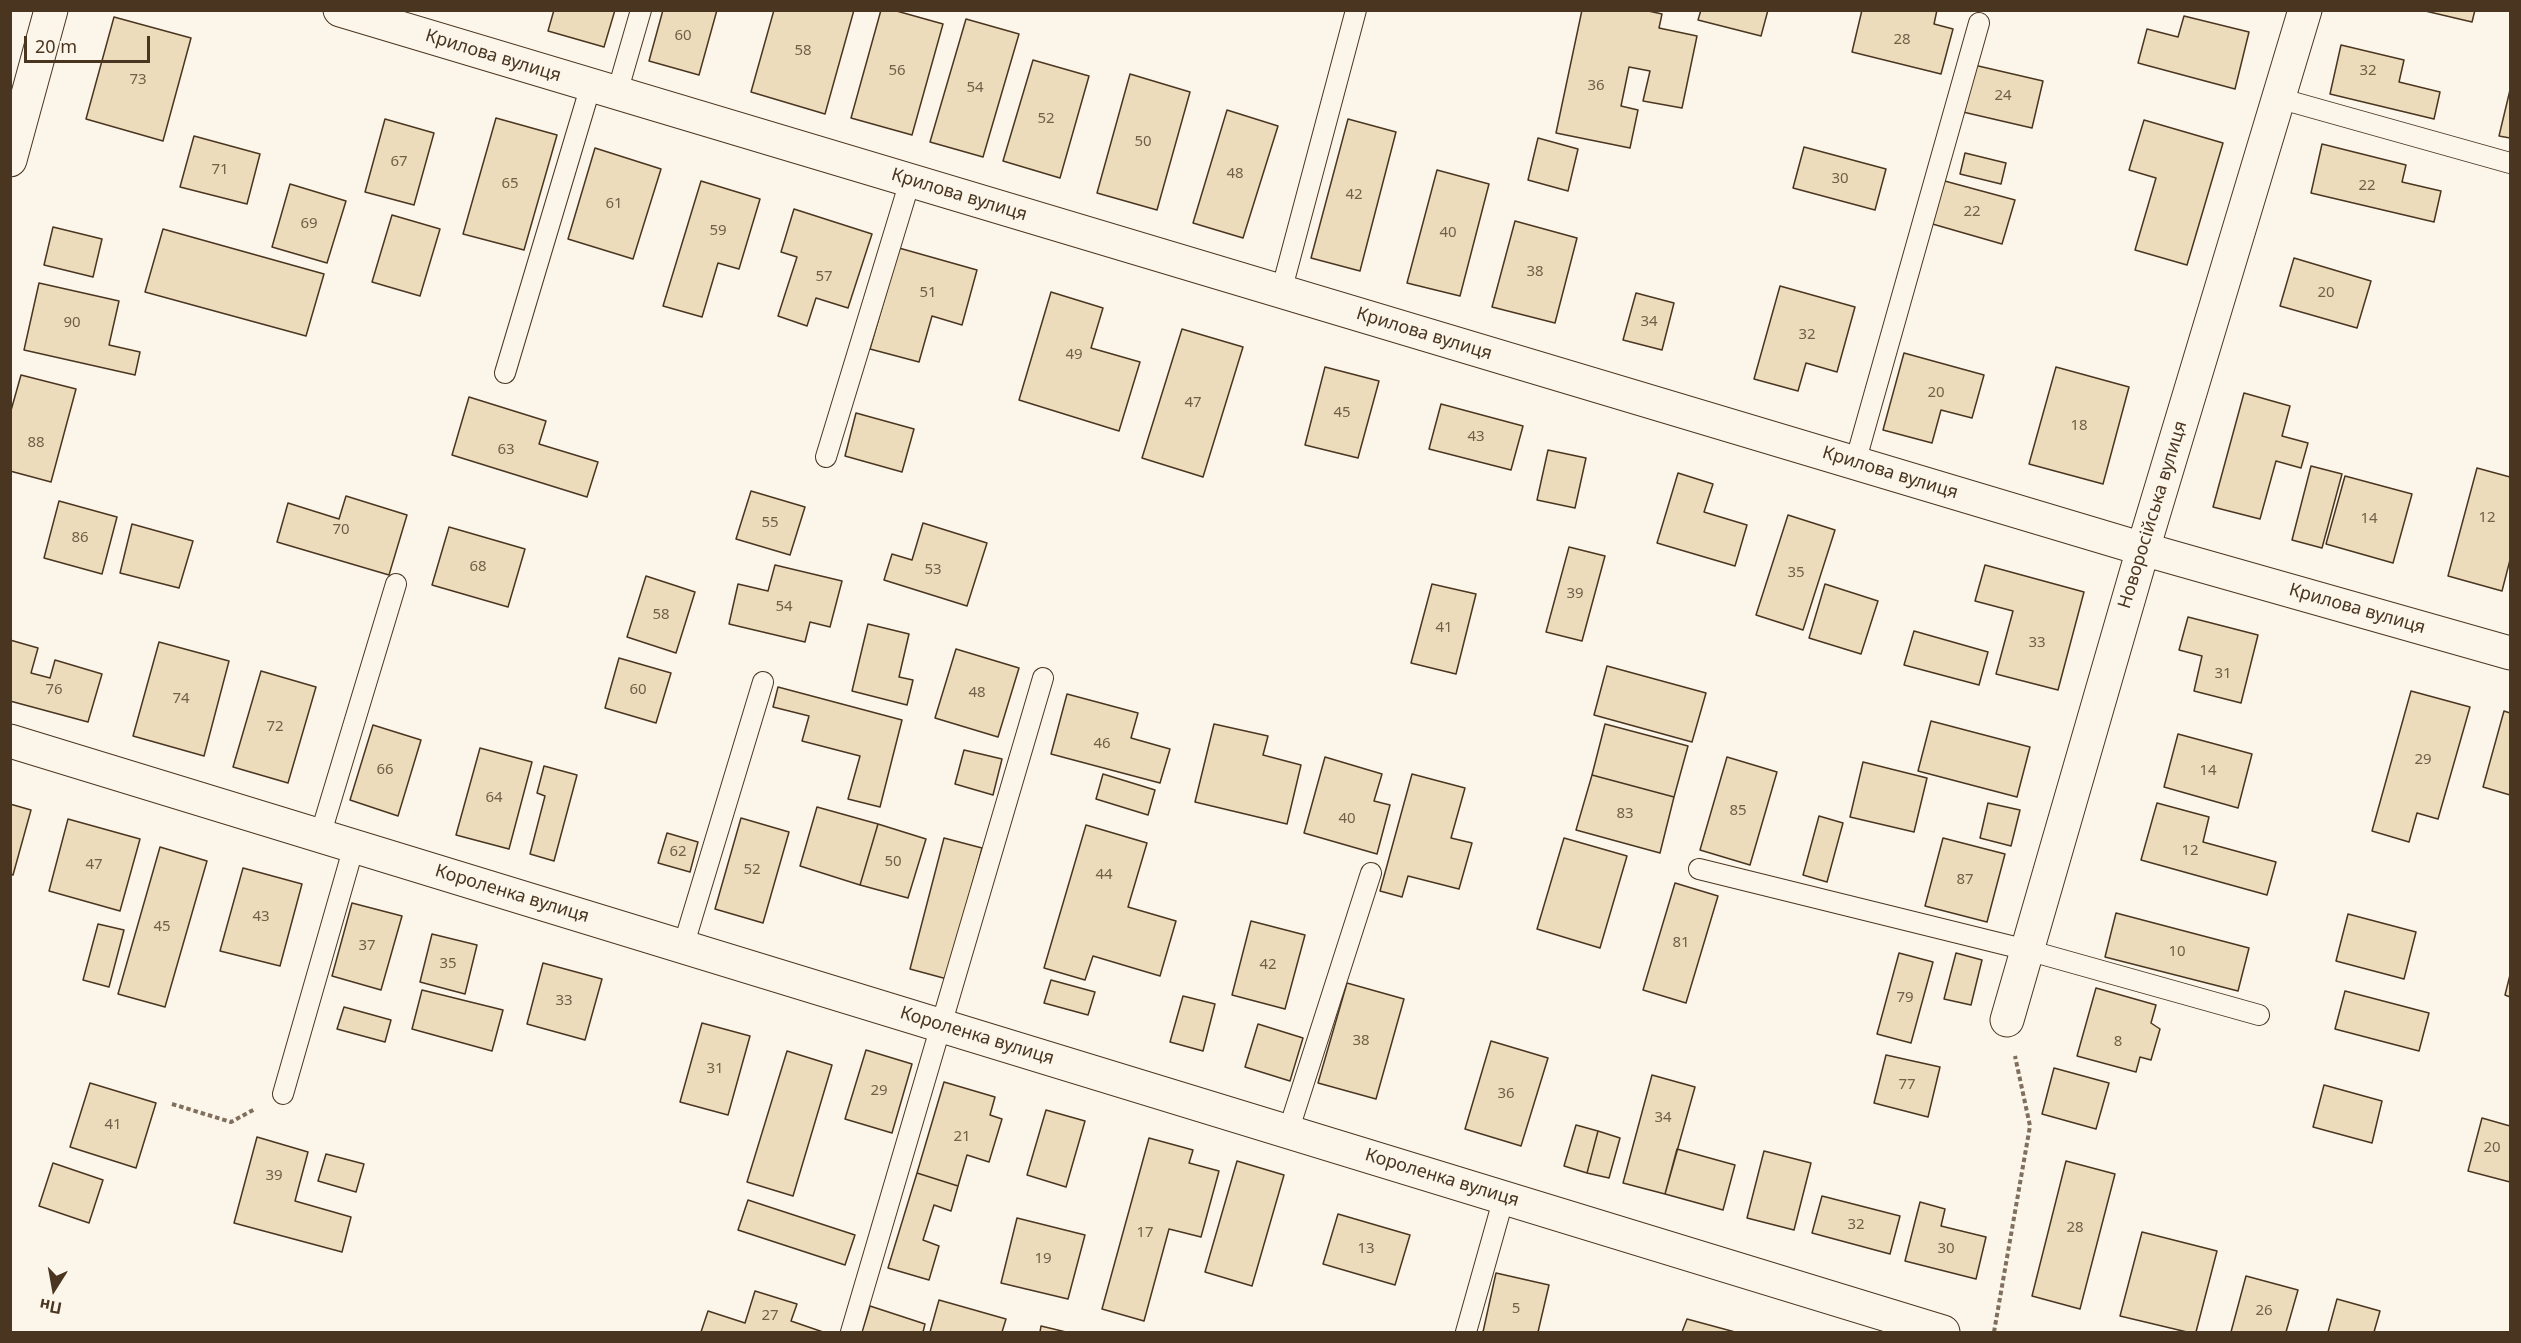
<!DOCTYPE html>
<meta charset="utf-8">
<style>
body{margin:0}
#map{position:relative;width:2521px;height:1343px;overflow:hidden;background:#fbf6e9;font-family:"Noto Sans",sans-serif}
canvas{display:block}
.frame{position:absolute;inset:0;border:12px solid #4a3520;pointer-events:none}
.north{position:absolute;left:24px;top:1259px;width:60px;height:60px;-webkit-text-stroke:4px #fbf6e9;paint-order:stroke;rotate:191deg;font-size:16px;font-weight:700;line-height:24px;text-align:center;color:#4a3520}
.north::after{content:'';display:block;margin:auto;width:21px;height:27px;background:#4a3520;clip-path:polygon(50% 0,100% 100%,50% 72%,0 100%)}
.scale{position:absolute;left:24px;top:36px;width:126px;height:27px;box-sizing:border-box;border:3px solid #4a3520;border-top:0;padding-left:8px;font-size:18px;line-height:21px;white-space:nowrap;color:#4a3520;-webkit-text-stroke:4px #fbf6e9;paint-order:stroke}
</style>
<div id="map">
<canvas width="2521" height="1343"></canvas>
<div class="frame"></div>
<div class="north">Пн</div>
<div class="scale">20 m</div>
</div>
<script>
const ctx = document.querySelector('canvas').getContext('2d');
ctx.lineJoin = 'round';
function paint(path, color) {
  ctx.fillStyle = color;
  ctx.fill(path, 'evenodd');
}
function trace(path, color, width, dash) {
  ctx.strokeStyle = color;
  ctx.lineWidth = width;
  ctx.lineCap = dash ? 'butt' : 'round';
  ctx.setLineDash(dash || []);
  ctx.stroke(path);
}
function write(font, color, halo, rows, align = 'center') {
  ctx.font = font + ' "Noto Sans",sans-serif';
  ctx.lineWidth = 4.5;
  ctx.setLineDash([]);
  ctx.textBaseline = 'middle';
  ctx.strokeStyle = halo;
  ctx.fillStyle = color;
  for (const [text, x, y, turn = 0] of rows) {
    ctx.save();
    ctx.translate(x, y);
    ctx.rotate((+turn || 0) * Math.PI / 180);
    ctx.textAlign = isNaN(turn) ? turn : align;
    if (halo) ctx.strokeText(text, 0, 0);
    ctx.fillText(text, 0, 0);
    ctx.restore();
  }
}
const building = new Path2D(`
 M554,10H615L604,47L548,31Z
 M663,10H717L699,75L649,61Z
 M774,10H854L825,114L751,92Z
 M881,10H893L943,24L912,135L851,118Z
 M1582,10H1644L1662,14L1659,28L1697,36L1682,108L1643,101L1650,71L1629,67L1621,106L1638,110L1630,148L1556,133Z
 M1701,10H1768L1761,36L1698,20Z
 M1862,10H1937L1934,24L1953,29L1941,74L1852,52Z
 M2421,10H2475L2472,22Z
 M2184,16L2249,32L2235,89L2138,63L2147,29L2178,37Z
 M114,17L191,38L163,141L86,119Z
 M966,19L1019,34L983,157L930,142Z
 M2341,45L2404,60L2399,82L2440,92L2434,119L2330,94Z
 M1033,60L1089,76L1060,178L1003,161Z
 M1974,65L2043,81L2032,128L1963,112Z
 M1130,74L1190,92L1157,210L1097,193Z
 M2510,90V138L2499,136Z
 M1227,110L1278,126L1243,238L1193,223Z
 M496,118L557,135L524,250L463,234Z
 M385,119L434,133L414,205L365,192Z
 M1348,119L1396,132L1360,271L1311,258Z
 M2144,120L2223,143L2187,265L2135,250L2156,178L2129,170Z
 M194,136L260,154L247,204L180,187Z
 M1538,138L1578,149L1568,191L1528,180Z
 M2322,144L2406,165L2402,182L2441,191L2434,222L2311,193Z
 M1804,147L1886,169L1875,210L1793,188Z
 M595,148L661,169L633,259L568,239Z
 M1965,153L2006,163L2001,184L1960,174Z
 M1437,170L1489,184L1460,296L1407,283Z
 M1941,180L2015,200L2002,244L1929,223Z
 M701,181L760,199L739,269L718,263L702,317L663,306Z
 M290,184L346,201L327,263L272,247Z
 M794,209L872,234L848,308L816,298L807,326L778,316L797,257L781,252Z
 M392,215L440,229L420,296L372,282Z
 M1515,221L1577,238L1555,323L1492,307Z
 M53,227L102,239L93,277L44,265Z
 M163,229L324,274L306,336L145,292Z
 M899,248L977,270L962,325L932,316L919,362L870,349Z
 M2294,258L2371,281L2357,328L2280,306Z
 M39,283L119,301L109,345L140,352L135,375L24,350Z
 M1780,286L1855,307L1837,372L1806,363L1798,391L1754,379Z
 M1051,292L1103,308L1091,348L1140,362L1119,431L1019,400Z
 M1636,293L1674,303L1662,350L1623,340Z
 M1182,329L1243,347L1203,477L1142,458Z
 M1904,353L1984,375L1972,418L1941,410L1932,443L1883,430Z
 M1325,367L1379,381L1358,458L1305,445Z
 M2056,367L2129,387L2103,484L2029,464Z
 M21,375L76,389L51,482L10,471V414Z
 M2244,393L2290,406L2282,436L2308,443L2301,468L2276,461L2260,519L2213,507Z
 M469,397L546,421L539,444L598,462L587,497L452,455Z
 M1441,404L1523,426L1511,470L1429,449Z
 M856,413L914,429L902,472L845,456Z
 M1548,450L1586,458L1575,508L1537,500Z
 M2311,466L2342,474L2322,548L2292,540Z
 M2477,468L2510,477V560L2502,591L2448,576Z
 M1678,473L1713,484L1704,512L1747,525L1735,566L1657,543Z
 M2345,476L2412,494L2393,563L2326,544Z
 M751,491L805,507L790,555L736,539Z
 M346,496L407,515L389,575L277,542L288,503L339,519Z
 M59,501L117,517L102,574L44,558Z
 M1788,515L1835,530L1803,630L1756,615Z
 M923,523L987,543L967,606L884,580L892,554L912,560Z
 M132,524L193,541L179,588L120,573Z
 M449,527L525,549L508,607L432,585Z
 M1569,547L1605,556L1582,641L1546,632Z
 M775,565L842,581L830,627L810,622L805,642L729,624L738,584L768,591Z
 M1985,565L2084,592L2058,690L1996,674L2013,611L1975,601Z
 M646,576L695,592L676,653L627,637Z
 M1432,584L1476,594L1456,674L1411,663Z
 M1825,584L1878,601L1861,654L1809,638Z
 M2188,617L2258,635L2241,703L2194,691L2202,656L2179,650Z
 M868,624L909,634L899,677L913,680L907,705L852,691Z
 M1914,631L1988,652L1979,685L1904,665Z
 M10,640L38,648L31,673L50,678L55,660L102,674L88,722L10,701Z
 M159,642L229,661L204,756L133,736Z
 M956,649L1019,668L998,737L935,718Z
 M619,658L671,673L656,723L605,708Z
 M1607,666L1706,693L1692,742L1594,715Z
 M261,671L316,687L288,783L233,767Z
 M778,687L902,720L880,807L848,799L860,756L802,741L809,716L773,707Z
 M2411,691L2470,707L2438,819L2417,813L2409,842L2372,831Z
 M1067,694L1138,713L1131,738L1170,749L1160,783L1051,754Z
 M2504,711L2510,713V795L2483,787Z
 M1931,721L2030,747L2017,797L1918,771Z
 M1214,724L1268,736L1263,755L1301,765L1287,824L1195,802Z
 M1605,724L1688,746L1674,797L1592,775Z
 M373,725L421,740L398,816L350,800Z
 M2178,734L2252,754L2238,808L2164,787Z
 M480,748L532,762L509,849L456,835Z
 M964,750L1002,759L993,795L955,784Z
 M1325,757L1382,774L1374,801L1390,805L1377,854L1304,833Z
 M1727,757L1777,772L1750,865L1700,850Z
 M1863,762L1927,778L1914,832L1850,817Z
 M544,766L577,775L554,861L530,854L545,796L537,793Z
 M1103,774L1155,790L1148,815L1096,799Z
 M1412,774L1465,788L1451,838L1472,843L1459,889L1408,876L1402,897L1380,891Z
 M1592,775L1674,797L1660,853L1576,830Z
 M1988,803L2020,810L2011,846L1980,838Z
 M2157,803L2209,817L2203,842L2276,862L2267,895L2141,860Z
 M10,804L31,810L13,875L10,874Z
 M817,807L878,824L860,885L800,866Z
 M1819,816L1843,823L1827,882L1803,875Z
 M741,818L789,832L763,923L715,909Z
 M68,819L140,839L120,911L49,891Z
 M878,824L926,839L908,898L860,885Z
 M1086,825L1147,843L1128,907L1176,921L1160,976L1093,956L1085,980L1044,968Z
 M667,833L698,842L690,872L658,863Z
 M944,838L982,848L947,979L910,969Z
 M1564,838L1627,856L1600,948L1537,929Z
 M1943,838L2005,854L1987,922L1925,906Z
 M160,847L207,861L165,1007L118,994Z
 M243,868L302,884L280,966L220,951Z
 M1675,883L1718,896L1686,1003L1643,990Z
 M352,903L402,916L381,990L332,976Z
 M2116,913L2249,948L2238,991L2105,957Z
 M2348,914L2416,932L2404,979L2336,961Z
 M1251,921L1305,935L1285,1009L1232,995Z
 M98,924L124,930L109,987L83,980Z
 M432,934L477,945L465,994L420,982Z
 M1899,953L1933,962L1911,1043L1877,1034Z
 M1956,953L1982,960L1971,1005L1944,999Z
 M543,963L602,979L585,1040L527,1024Z
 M2510,975V997L2505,995Z
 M1051,980L1095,992L1088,1015L1044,1003Z
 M1347,983L1404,999L1376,1099L1318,1083Z
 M2096,988L2156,1005L2151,1023L2160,1029L2151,1060L2140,1057L2136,1072L2077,1056Z
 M422,990L503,1010L492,1051L412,1029Z
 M2345,991L2429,1013L2419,1051L2335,1029Z
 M1183,996L1215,1004L1203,1051L1170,1042Z
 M344,1007L391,1020L385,1042L337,1029Z
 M702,1023L750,1036L728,1115L680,1102Z
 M1258,1024L1303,1038L1290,1081L1245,1067Z
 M1491,1041L1548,1058L1521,1146L1465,1129Z
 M866,1050L912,1064L892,1133L845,1119Z
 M787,1051L832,1065L793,1196L747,1182Z
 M1886,1055L1940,1067L1928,1117L1874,1103Z
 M2054,1068L2109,1083L2096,1129L2042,1114Z
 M1652,1075L1695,1087L1665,1194L1623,1183Z
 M944,1082L995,1097L990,1115L1002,1119L989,1162L967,1155L958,1186L917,1173Z
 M90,1083L156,1103L136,1168L70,1147Z
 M2324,1085L2382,1101L2372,1143L2313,1127Z
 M1046,1110L1085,1121L1066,1187L1027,1175Z
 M2482,1118L2510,1126V1182L2468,1171Z
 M1576,1125L1598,1131L1587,1173L1564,1166Z
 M1598,1131L1620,1138L1609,1178L1587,1173Z
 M257,1137L308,1152L295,1201L351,1217L342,1252L234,1223Z
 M1149,1138L1193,1150L1189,1163L1219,1171L1201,1237L1169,1229L1144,1321L1102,1309Z
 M1677,1149L1735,1165L1723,1210L1665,1194Z
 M1764,1151L1811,1163L1794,1230L1747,1218Z
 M326,1154L364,1164L356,1192L318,1181Z
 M1237,1161L1284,1175L1252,1286L1205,1272Z
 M2066,1161L2115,1174L2080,1309L2032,1296Z
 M53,1163L103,1180L89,1223L39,1206Z
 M917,1173L958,1186L951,1211L934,1205L923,1240L939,1246L929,1280L888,1268Z
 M1822,1196L1900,1216L1890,1254L1812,1233Z
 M748,1200L855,1235L845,1265L738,1230Z
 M1920,1202L1945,1209L1941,1226L1986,1237L1976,1279L1905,1261Z
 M1338,1214L1410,1235L1395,1285L1323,1264Z
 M1017,1218L1085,1235L1068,1299L1001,1283Z
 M2142,1232L2217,1251L2196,1332H2187L2120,1316Z
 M1496,1273L1549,1285L1538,1332H1483Z
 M2246,1276L2298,1290L2286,1332H2231Z
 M755,1291L797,1304L791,1321L823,1332H701L708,1311L745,1323Z
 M2337,1299L2380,1311L2374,1332H2328Z
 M939,1300L1006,1319L1002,1332H930Z
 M870,1306L925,1324L923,1332H862Z
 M1687,1319L1735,1332H1682Z
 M1041,1326L1066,1332H1040Z`);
paint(building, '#ecdcbc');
trace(building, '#4a3520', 1.5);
const lane = new Path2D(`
 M617,93L641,10
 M2278,98L2510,163
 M1281,292L1356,10
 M505,373L591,85
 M826,457L910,181
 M1855,463L1979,23
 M320,836L396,584
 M1699,869L2027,950L2259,1015
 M683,947L763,682
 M283,1094L354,846
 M1288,1132L1371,873
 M851,1332L1043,678
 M1466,1332L1504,1197`);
const street = new Path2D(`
 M340,10L2143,549L2510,653
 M10,741L1943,1332
 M2007,1020L2143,549L2305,10`);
const secondary = new Path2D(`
 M10,160L51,10`);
trace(lane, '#4a3520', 22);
trace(street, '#4a3520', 35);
trace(secondary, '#4a3520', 35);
trace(new Path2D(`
 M172,1104L231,1122L255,1109
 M1994,1332L2030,1126L2015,1056`), '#7f6f5c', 4, [4.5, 3]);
trace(lane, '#fbf6e9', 20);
trace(street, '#fbf6e9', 33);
trace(secondary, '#fbf6e9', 33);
write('15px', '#725f47', null, [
 ["60",683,36],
 ["28",1902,40],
 ["58",803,51],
 ["56",897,71],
 ["32",2368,71],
 ["73",138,80],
 ["36",1596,86],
 ["54",975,88],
 ["24",2003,96],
 ["52",1046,119],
 ["50",1143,142],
 ["67",399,162],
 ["71",220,170],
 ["48",1235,174],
 ["30",1840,179],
 ["65",510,184],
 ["22",2367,186],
 ["42",1354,195],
 ["61",614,204],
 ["22",1972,212],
 ["69",309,224],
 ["59",718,231],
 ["40",1448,233],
 ["38",1535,272],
 ["57",824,277],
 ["51",928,293],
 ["20",2326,293],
 ["34",1649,322],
 ["90",72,323],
 ["32",1807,335],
 ["49",1074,355],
 ["20",1936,393],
 ["47",1193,403],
 ["45",1342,413],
 ["18",2079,426],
 ["43",1476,437],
 ["88",36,443],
 ["63",506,450],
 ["12",2487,518],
 ["14",2369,519],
 ["55",770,523],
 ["70",341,530],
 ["86",80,538],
 ["68",478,567],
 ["53",933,570],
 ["35",1796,573],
 ["39",1575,594],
 ["54",784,607],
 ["58",661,615],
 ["41",1444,628],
 ["33",2037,643],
 ["31",2223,674],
 ["76",54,690],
 ["60",638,690],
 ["48",977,693],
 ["74",181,699],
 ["72",275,727],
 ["46",1102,744],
 ["29",2423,760],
 ["66",385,770],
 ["14",2208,771],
 ["64",494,798],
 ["85",1738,811],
 ["83",1625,814],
 ["40",1347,819],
 ["12",2190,851],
 ["62",678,852],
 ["50",893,862],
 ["47",94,865],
 ["52",752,870],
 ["44",1104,875],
 ["87",1965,880],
 ["43",261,917],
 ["45",162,927],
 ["81",1681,943],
 ["37",367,946],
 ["10",2177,952],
 ["35",448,964],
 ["42",1268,965],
 ["79",1905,998],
 ["33",564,1001],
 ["38",1361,1041],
 ["8",2118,1042],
 ["31",715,1069],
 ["77",1907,1085],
 ["29",879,1091],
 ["36",1506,1094],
 ["34",1663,1118],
 ["41",113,1125],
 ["21",962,1137],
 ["20",2492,1148],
 ["39",274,1176],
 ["32",1856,1225],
 ["28",2075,1228],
 ["17",1145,1233],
 ["13",1366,1249],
 ["30",1946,1249],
 ["19",1043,1259],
 ["5",1516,1309],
 ["26",2264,1311],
 ["27",770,1316]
]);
write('18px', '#4a3520', '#fbf6e9', [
 ["Крилова вулиця",493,56,17],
 ["Крилова вулиця",959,195,17],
 ["Крилова вулиця",1424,334,17],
 ["Крилова вулиця",1890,473,17],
 ["Новоросійська вулиця",2153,515,-73],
 ["Крилова вулиця",2357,609,16],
 ["Короленка вулиця",512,894,17],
 ["Короленка вулиця",977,1036,17],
 ["Короленка вулиця",1442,1178,17]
]);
</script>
